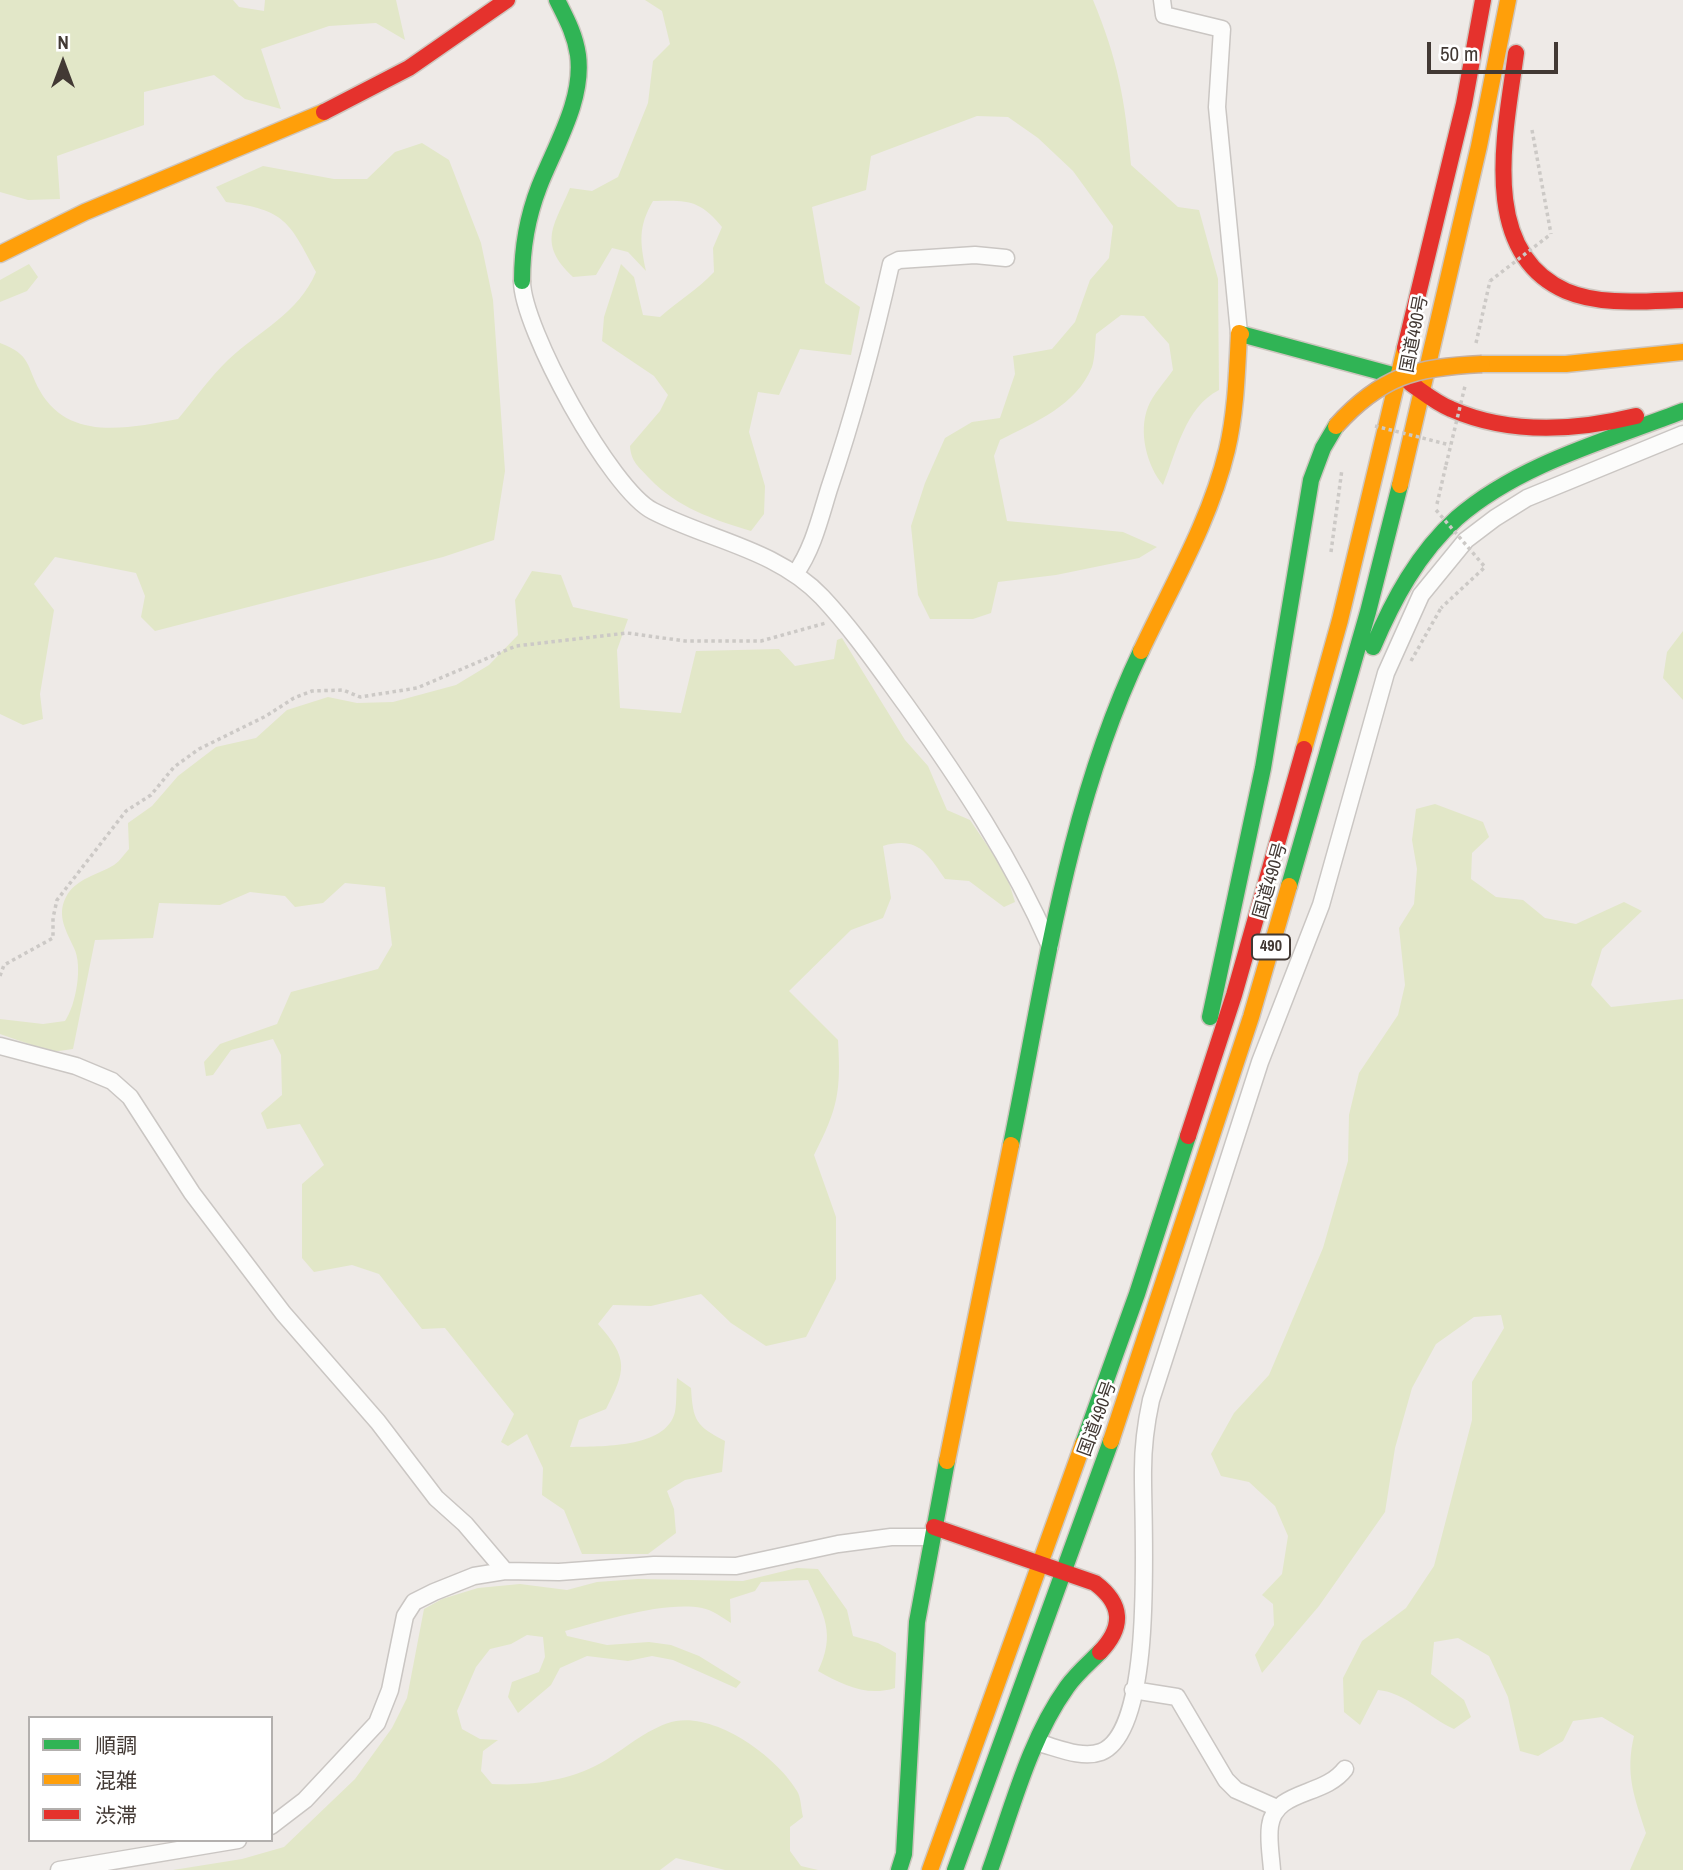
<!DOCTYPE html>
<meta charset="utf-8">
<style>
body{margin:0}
#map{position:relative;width:1683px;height:1870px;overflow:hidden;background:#eeeae7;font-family:"Archivo Narrow","Noto Sans JP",sans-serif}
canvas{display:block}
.legend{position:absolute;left:28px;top:1716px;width:245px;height:126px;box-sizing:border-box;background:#fff;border:2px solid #b3b0ae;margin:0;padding:9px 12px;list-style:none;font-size:21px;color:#423934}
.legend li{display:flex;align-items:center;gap:14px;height:35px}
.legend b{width:35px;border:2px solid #b3b0ae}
.north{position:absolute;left:28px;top:28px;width:70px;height:70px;-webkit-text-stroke:5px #fff;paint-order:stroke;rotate:0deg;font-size:19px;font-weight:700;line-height:28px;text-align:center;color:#423934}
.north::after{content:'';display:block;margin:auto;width:24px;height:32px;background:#423934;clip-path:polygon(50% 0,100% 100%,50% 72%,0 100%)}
.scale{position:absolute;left:1427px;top:42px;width:131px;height:32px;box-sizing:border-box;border:4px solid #423934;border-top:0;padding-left:9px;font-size:21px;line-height:24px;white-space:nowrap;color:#423934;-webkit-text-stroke:5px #fff;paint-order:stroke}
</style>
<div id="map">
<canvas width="1683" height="1870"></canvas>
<ul class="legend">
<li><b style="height:9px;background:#30b455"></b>順調</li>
<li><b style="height:9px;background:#ff9f0a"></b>混雑</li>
<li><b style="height:9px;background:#e5322d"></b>渋滞</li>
</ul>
<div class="north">N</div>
<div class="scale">50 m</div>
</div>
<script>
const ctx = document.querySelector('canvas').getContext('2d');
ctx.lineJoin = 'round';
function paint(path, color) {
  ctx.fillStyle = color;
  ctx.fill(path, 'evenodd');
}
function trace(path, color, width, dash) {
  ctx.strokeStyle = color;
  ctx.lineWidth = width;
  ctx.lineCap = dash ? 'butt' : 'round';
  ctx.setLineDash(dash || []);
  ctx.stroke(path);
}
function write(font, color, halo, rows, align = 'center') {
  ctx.font = font + ' "Archivo Narrow","Noto Sans JP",sans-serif';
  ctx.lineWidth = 5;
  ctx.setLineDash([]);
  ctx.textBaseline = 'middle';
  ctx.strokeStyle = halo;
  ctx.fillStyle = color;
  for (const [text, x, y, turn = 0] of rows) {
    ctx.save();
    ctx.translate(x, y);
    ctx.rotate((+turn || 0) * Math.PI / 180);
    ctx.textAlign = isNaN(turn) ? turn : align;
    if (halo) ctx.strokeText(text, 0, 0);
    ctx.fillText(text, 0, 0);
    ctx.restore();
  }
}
paint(new Path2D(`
 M0,0H233L239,7L264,11L265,0H396L405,40L376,23L329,26L261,49L281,109L245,99L214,75L144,92V125L57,156L60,199L28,200L0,192Z
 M645,0H1093C1118,60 1125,100 1131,165L1178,207L1199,210L1218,279L1219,390C1185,407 1176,453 1163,485C1147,466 1138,432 1148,407C1153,394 1165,382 1173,370L1169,344L1144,316L1121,315L1096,334C1095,344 1095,358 1092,367C1076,406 1035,422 1000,440L994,456L1007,521L1123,532L1157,547L1139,558L1056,575L998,582L991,613L973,619H930L918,595L911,526L925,483L945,438L972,422L1000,418L1015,374L1013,356L1052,349L1075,322L1090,280L1109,258L1113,226L1073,171L1038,138L1008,117L977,116L871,156L866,190L812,207L825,283L860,307L851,355L800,349L779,395L758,392L749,432L765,486L764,514L751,531C712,519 678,508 649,478C639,467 631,462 630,446L660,411L668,395L654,376L602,341L604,317L621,264L634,277L643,315L660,317C678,301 697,290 714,272L713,248L722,227C700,199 686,200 653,201C638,227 640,242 646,271L628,252L612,248L596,275L573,277C537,243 554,226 570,188L592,191L618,177L648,103L653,61L670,44L662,11Z
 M422,143L449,160L481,243L493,300L505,471L494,540L443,557L155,631L141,617L145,596L136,573L55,557L34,584L54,610L40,694L43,719L23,725L0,714V343C32,355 26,366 40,391C69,442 129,428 178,419C194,400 210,377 228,360C259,331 299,313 316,272C289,221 285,210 226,202L216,187L263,166L334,179H367L395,152Z
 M29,264L38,277L27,291L0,302V280Z
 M532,571L561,575L573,607L628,619L617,650L620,708L681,713L696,651L779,649L795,666L834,659L837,640L842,638L905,740L928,766L947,810L970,820L1006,873L1015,902L1004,907L969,881L945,879C927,853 918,836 883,846L891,898L883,918L851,930L789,991L838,1040C841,1092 838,1108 814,1155L836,1217V1279L806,1337L766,1346L731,1323L701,1294L651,1306L613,1305L598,1324C629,1359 626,1370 606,1409L579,1420L570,1447C600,1446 666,1449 675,1412C677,1401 676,1389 677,1378L691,1388C693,1421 696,1426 725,1441L722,1472L685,1480L667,1491L674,1509L676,1533L648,1554H582L564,1510L542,1495L543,1468L527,1434L508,1446L501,1442L514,1414L445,1328L422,1329L379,1274L352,1265L314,1272L302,1258V1184L324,1165L300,1124L267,1129L261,1113L282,1095L281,1055L273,1039L231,1050L213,1075L206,1076L204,1062L220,1044L277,1024L291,992L378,969L392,945L385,887L345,883L323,903L295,907L285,896L250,892L220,905L159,903L153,938L95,940L73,1049L52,1052L0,1034V1019L43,1024L65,1021C76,1005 83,966 74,948C67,932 56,916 66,897C76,878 98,875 114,865C120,861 125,853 129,849L128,823L152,806L178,776L216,747L256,738L287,710L328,697L357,703L393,702L456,685L489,665L518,635L515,600Z
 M1683,631V700L1663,678L1667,652Z
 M1435,804L1483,822L1489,837L1472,853L1471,879L1496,897L1523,900L1545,918L1576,924L1624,902L1642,911L1602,949L1591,985L1611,1007L1683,999V1870H1630L1646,1833C1634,1796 1625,1774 1634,1736L1602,1717L1573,1721L1563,1741L1538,1756L1520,1751L1508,1697L1489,1656L1458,1638L1434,1642L1431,1674L1464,1700L1471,1717L1454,1729C1429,1718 1405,1692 1378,1690L1360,1725L1344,1712L1343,1678L1362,1641L1406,1608L1434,1566L1472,1420V1382L1504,1328L1501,1315L1474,1317L1436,1344L1412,1388L1395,1448L1385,1512L1319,1606L1262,1673L1255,1655L1274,1625L1273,1604L1262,1595L1282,1574L1288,1536L1275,1506L1249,1482L1221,1476L1211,1454L1234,1413L1269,1375L1323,1248L1348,1161L1349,1115L1359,1073L1398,1015L1405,985L1399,928L1414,904L1417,869L1412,840L1416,809Z
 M797,1568L818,1569L847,1610L853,1636L878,1643L896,1653L895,1688C867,1697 843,1685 818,1671C836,1634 824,1615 808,1580L761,1582L755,1591L730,1599L731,1623C722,1617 712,1610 702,1608C663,1601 603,1621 565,1631L567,1636L607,1645L649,1642L671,1645L699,1656L741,1682L736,1688L673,1660L652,1656L628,1661L587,1656L560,1668L551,1685L518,1713L508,1697L512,1682L539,1672L545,1657L543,1637L527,1635L511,1644L490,1649L476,1667L457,1711L462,1729L480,1739L498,1740L483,1751L481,1771L492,1784C530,1786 572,1781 606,1760C627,1747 651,1726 676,1721C718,1714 777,1757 797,1791C801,1797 801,1809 803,1817L790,1827V1851L801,1866L818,1870H725L676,1858L660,1870H173L242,1859L284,1847L355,1779L392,1728L407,1698L424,1609L442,1599L478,1588L520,1584L567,1590L597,1582L638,1579L743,1581Z`), '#e2e7c8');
const street = new Path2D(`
 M1162,0L1164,15L1222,29L1217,107L1239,333
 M522,281C522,328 611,490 653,511C709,540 776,549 822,597C853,630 879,668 906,705C961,782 1012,859 1050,946
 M795,574C813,549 820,518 829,489C854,415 874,340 891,264L899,260L975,255L1006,258
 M0,1046L76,1066L112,1081L130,1097L192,1193L283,1313L378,1422L436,1498L465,1524L505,1571
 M1133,1690L1177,1697L1226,1780L1236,1790L1277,1808
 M1039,1743C1058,1748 1082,1759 1101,1752C1157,1730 1142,1522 1143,1470C1143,1446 1146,1423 1151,1400L1260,1062L1321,905L1386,673L1421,595L1466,540L1495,518L1527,498L1683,434
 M271,1826L305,1800L377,1723L390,1690L405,1616L414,1602L434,1592L474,1576L505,1571L559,1572L654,1565L736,1566L838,1544L891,1537H931
 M59,1870L238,1840
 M1272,1870C1271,1856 1268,1840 1270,1826C1275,1789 1324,1797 1345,1769`);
const fast = new Path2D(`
 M522,281C522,248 527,218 539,187C555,146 584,100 578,55C575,34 566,18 557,0
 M1241,334L1400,377
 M1373,647C1393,600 1418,553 1457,518C1519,464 1608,440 1683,411
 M1289,886L1368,612L1400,485
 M1210,1017L1263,768L1311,480L1323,448L1336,426
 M1011,1145C1045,978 1067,806 1141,651
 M1083,1444L1137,1294L1188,1136
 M899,1870L904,1854L917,1622L947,1461
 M955,1870L1111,1441
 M990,1870C1012,1809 1029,1740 1067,1687C1076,1674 1089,1663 1100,1652`);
const slow = new Path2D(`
 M0,254L85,212L324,112
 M1482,364H1566L1683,352
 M1400,485L1479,146L1508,0
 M1141,651C1172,585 1210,521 1227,450C1236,412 1237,372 1239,333L1241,334
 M1304,749L1340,620L1405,348
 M1111,1441L1251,1017L1289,886
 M947,1461L1011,1145
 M930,1870L1083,1444`);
const jam = new Path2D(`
 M1516,53C1506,129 1477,252 1566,291C1601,306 1646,301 1683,300
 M324,112L409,68L507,0
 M1405,348L1464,104L1483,0
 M1410,383C1423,392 1436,403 1451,409C1510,435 1575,431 1636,416
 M1188,1136L1234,995L1304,749
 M934,1527L1095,1583C1123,1604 1124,1627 1100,1652`);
trace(street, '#cac6c3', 19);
trace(fast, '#cec6bf', 19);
trace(slow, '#cec6bf', 19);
trace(jam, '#cec6bf', 19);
trace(new Path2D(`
 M1532,130L1551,234
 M1476,343L1490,281
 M1437,504L1446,465
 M1331,552L1342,469
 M1411,661L1441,608
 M0,976L4,965L53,938V918L57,900L126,811L151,795L174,767L199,749L266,716L294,698L312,691L343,690L360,697L417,688L516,646L627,633L685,641H761L826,623`), '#ccc9c6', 3.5, [3.5, 3.5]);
trace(street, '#fcfcfb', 16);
trace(fast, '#30b455', 16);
trace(slow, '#ff9f0a', 16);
trace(jam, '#e5322d', 16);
const slowBridge = new Path2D(`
 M1336,426C1381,376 1416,367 1482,364`);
trace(slowBridge, '#c5b0a3', 19, []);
trace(new Path2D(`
 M1490,281L1551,234
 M1375,426L1450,445
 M1446,465L1465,386
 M1436,510L1485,567L1441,608`), '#ccc9c6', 3.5, [3.5, 3.5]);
trace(slowBridge, '#ff9f0a', 16);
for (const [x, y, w] of [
 [1271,947,38]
]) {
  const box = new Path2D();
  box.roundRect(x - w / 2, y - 12.5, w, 25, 5);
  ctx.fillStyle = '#fff';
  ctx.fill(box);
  trace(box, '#423934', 2);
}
write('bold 16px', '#423934', null, [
 ["490",1271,947]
]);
write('18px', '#423934', '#fff', [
 ["国道490号",1415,334,-79],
 ["国道490号",1271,881,-74],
 ["国道490号",1098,1419,-70]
]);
</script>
